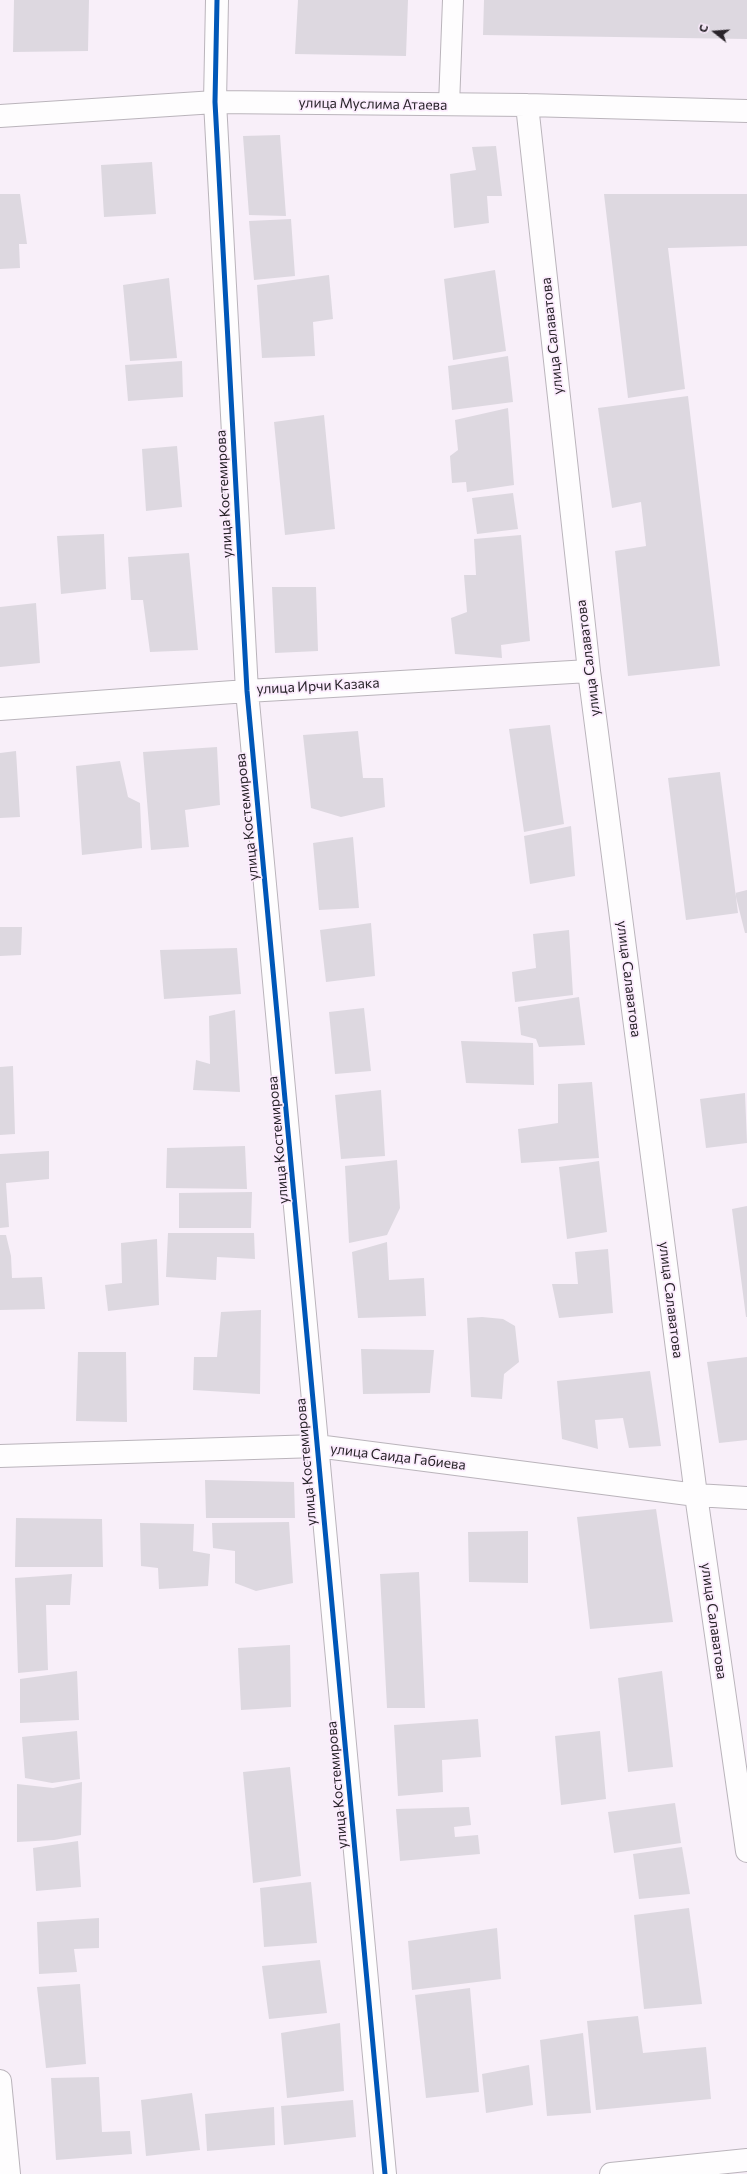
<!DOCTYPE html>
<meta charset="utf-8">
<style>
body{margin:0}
#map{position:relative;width:747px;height:2174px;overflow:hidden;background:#f8eff9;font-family:Commissioner,sans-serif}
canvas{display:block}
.north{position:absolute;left:695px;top:12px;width:40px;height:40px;-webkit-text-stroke:3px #fbebfd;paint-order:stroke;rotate:287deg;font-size:11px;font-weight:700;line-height:16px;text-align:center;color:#29242a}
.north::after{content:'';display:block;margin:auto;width:14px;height:18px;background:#29242a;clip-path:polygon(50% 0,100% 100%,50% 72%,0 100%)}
</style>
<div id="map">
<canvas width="747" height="2174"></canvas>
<div class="north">С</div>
</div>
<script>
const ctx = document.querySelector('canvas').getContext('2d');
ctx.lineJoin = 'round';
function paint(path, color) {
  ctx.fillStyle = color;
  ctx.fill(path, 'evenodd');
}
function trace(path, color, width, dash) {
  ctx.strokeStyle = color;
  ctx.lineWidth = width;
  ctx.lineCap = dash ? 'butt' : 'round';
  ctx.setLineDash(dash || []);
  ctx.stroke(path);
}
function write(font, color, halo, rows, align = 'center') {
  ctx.font = font + ' Commissioner,sans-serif';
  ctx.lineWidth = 3.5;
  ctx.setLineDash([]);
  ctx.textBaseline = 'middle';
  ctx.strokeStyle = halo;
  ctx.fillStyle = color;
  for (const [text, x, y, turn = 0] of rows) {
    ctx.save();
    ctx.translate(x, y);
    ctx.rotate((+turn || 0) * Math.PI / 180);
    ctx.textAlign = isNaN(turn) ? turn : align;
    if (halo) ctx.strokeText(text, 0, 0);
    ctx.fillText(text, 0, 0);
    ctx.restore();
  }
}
paint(new Path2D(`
 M14,0H89L88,51L13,52Z
 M298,0H408L406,56L295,54Z
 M484,0H747V39L483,35Z
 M280,135L286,216L249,215L243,136Z
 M496,146L502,196H487L489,223L454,228L450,174L476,170L472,147Z
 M152,162L156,214L104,217L101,165Z
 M0,194H20L27,244H19L20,268L0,269Z
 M604,194H747V246L668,248L685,389L628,398Z
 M291,219L295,276L254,280L249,221Z
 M495,270L506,351L453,360L444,279Z
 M329,275L333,319L313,322L315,356L262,358L257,285Z
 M169,278L177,358L130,361L123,285Z
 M508,356L513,402L452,410L448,366Z
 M182,361L183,397L128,401L125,365Z
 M688,396L720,666L628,676L615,551L646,546L641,502L612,508L598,408Z
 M508,408L514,485L467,492L466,482L452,483L450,456L458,450L455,420Z
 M324,415L335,529L285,535L274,422Z
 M177,446L182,507L146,511L142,449Z
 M513,493L518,529L477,534L472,498Z
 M104,534L106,589L61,594L57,536Z
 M521,535L530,641L501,645L502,658L455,654L451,618L467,612L464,575H476L474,539Z
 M189,553L198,650L150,652L143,600H131L128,557Z
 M272,587H316L318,651L275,653Z
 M36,603L40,663L0,667V607Z
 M550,725L564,824L524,832L509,729Z
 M358,731L363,778H383L385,807L341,817L311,808L303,735Z
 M217,747L220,805L185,810L189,847L151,850L143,752Z
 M16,751L20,817L0,818V753Z
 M120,761L128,797L140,803L142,848L82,855L76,766Z
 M720,772L738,913L686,920L668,778Z
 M571,826L575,876L530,884L524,836Z
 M353,837L359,908L319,910L313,843Z
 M747,890V933H745L735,893Z
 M371,923L375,976L326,982L320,930Z
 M0,927H22L21,955L0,956Z
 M569,930L573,995L515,1002L512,972L536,968L533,934Z
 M237,948L241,994L164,999L160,950Z
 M579,997L585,1045L539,1047L536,1039L521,1035L518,1007Z
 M364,1008L371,1071L335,1074L329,1012Z
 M235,1010L240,1092L193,1090L196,1060L210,1064L209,1016Z
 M461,1041L533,1043L534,1085L466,1083Z
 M13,1066L15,1134L0,1135V1067Z
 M592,1082L599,1158L521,1163L518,1129L558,1123V1084Z
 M381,1090L385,1156L341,1159L335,1095Z
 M745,1093L747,1143L706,1148L700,1099Z
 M245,1146L247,1189L166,1188L167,1148Z
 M49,1151V1179L6,1183L9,1227L0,1228V1154Z
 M397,1160L400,1208L387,1235L349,1243L345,1166Z
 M599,1161L607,1232L567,1239L559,1167Z
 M252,1192L251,1228H179V1193Z
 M747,1206V1317H746L732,1209Z
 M168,1233H254L255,1259L217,1257L216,1280L166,1277Z
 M0,1235H6L11,1256L12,1278L42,1277L45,1309L0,1310Z
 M157,1239L159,1305L108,1311L105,1285L122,1283L121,1243Z
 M387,1242L389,1280L424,1278L426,1316L358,1318L352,1252Z
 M608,1249L613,1313L559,1318L552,1284H578L575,1252Z
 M261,1310L260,1394L193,1390L194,1357H217L221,1312Z
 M482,1317L503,1319L515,1326L519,1362L504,1374L502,1399L471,1397L467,1318Z
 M361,1349L434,1350L430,1393L363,1394Z
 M78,1352H126L127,1422L76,1421Z
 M747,1357V1440L719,1443L707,1362Z
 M650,1371L661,1446L629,1448L623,1418L595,1420L598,1449L562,1439L557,1381Z
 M205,1480L294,1482L295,1518H206Z
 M656,1509L673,1622L590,1629L577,1517Z
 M16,1518L102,1519L103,1567H15Z
 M289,1522L293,1583L256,1591L235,1583V1551L213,1548L212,1523Z
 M140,1523L194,1524L193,1551L210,1554L208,1586L159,1589L158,1568L141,1566Z
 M528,1531V1583L469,1582L468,1532Z
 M419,1572L425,1708H387L380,1574Z
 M72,1574L70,1605H46L48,1670L18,1673L15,1578Z
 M290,1645L291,1707L241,1710L238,1648Z
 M77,1671L79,1720L20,1723V1679Z
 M662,1671L673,1767L628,1772L618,1678Z
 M478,1719L481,1757L442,1760L443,1792L398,1796L394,1725Z
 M77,1731L80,1779L52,1783L25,1778L22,1737Z
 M600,1731L606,1799L561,1805L555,1736Z
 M290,1767L301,1876L253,1883L243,1772Z
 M82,1782L81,1835L54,1840L17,1842V1784L53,1788Z
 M675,1803L681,1843L614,1853L608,1812Z
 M469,1807L471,1825L454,1827L455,1837L478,1835L480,1854L400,1861L396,1809Z
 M78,1841L81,1887L36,1891L33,1848Z
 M682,1847L690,1894L639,1899L633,1854Z
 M311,1882L317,1943L264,1947L260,1888Z
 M689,1908L702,2004L644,2009L634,1915Z
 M99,1918V1948L74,1949L77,1972L39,1974L37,1922Z
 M497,1928L501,1979L412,1990L408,1941Z
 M320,1960L327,2013L269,2019L262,1966Z
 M80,1984L86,2064L46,2068L37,1987Z
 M470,1988L479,2092L426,2098L415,1995Z
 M638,2016L643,2053L706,2047L711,2099L596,2110L587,2021Z
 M340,2023L344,2091L287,2098L281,2033Z
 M583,2033L591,2113L547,2116L540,2040Z
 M529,2065L533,2105L486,2113L482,2074Z
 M99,2077L102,2132L130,2131L132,2154L56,2160L51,2078Z
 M192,2093L200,2150L146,2156L141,2100Z
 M353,2100L356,2137L284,2145L281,2106Z
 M274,2107L275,2145L207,2151L205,2114Z`), '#ddd8e0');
const lane = new Path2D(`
 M449,105L453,0`);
const street = new Path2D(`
 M217,0L215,102L247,691L385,2174
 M527,105L589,671L696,1495L747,1851
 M0,116L215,102L527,105L747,111
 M0,709L247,691L589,671
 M0,1456L317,1446L696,1495L747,1498
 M0,2081L9,2174
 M611,2174L747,2160`);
trace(lane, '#bab4bb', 22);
trace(street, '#bab4bb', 24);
trace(lane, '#fefdfe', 20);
trace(street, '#fefdfe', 22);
trace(new Path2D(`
 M217,0L215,102L247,691L385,2174`), '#0057b8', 5);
write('14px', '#29242a', '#fbebfd', [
 ["улица Муслима Атаева",373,104,1],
 ["улица Салаватова",552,336,-96],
 ["улица Костемирова",224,494,-93],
 ["улица Салаватова",588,658,-97],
 ["улица Ирчи Казака",318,686,-3],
 ["улица Костемирова",247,817,-96],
 ["улица Салаватова",629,979,83],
 ["улица Костемирова",278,1140,-95],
 ["улица Салаватова",671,1300,83],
 ["улица Саида Габиева",398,1457,7],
 ["улица Костемирова",306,1462,-95],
 ["улица Салаватова",714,1621,82],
 ["улица Костемирова",337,1785,-95]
]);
</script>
